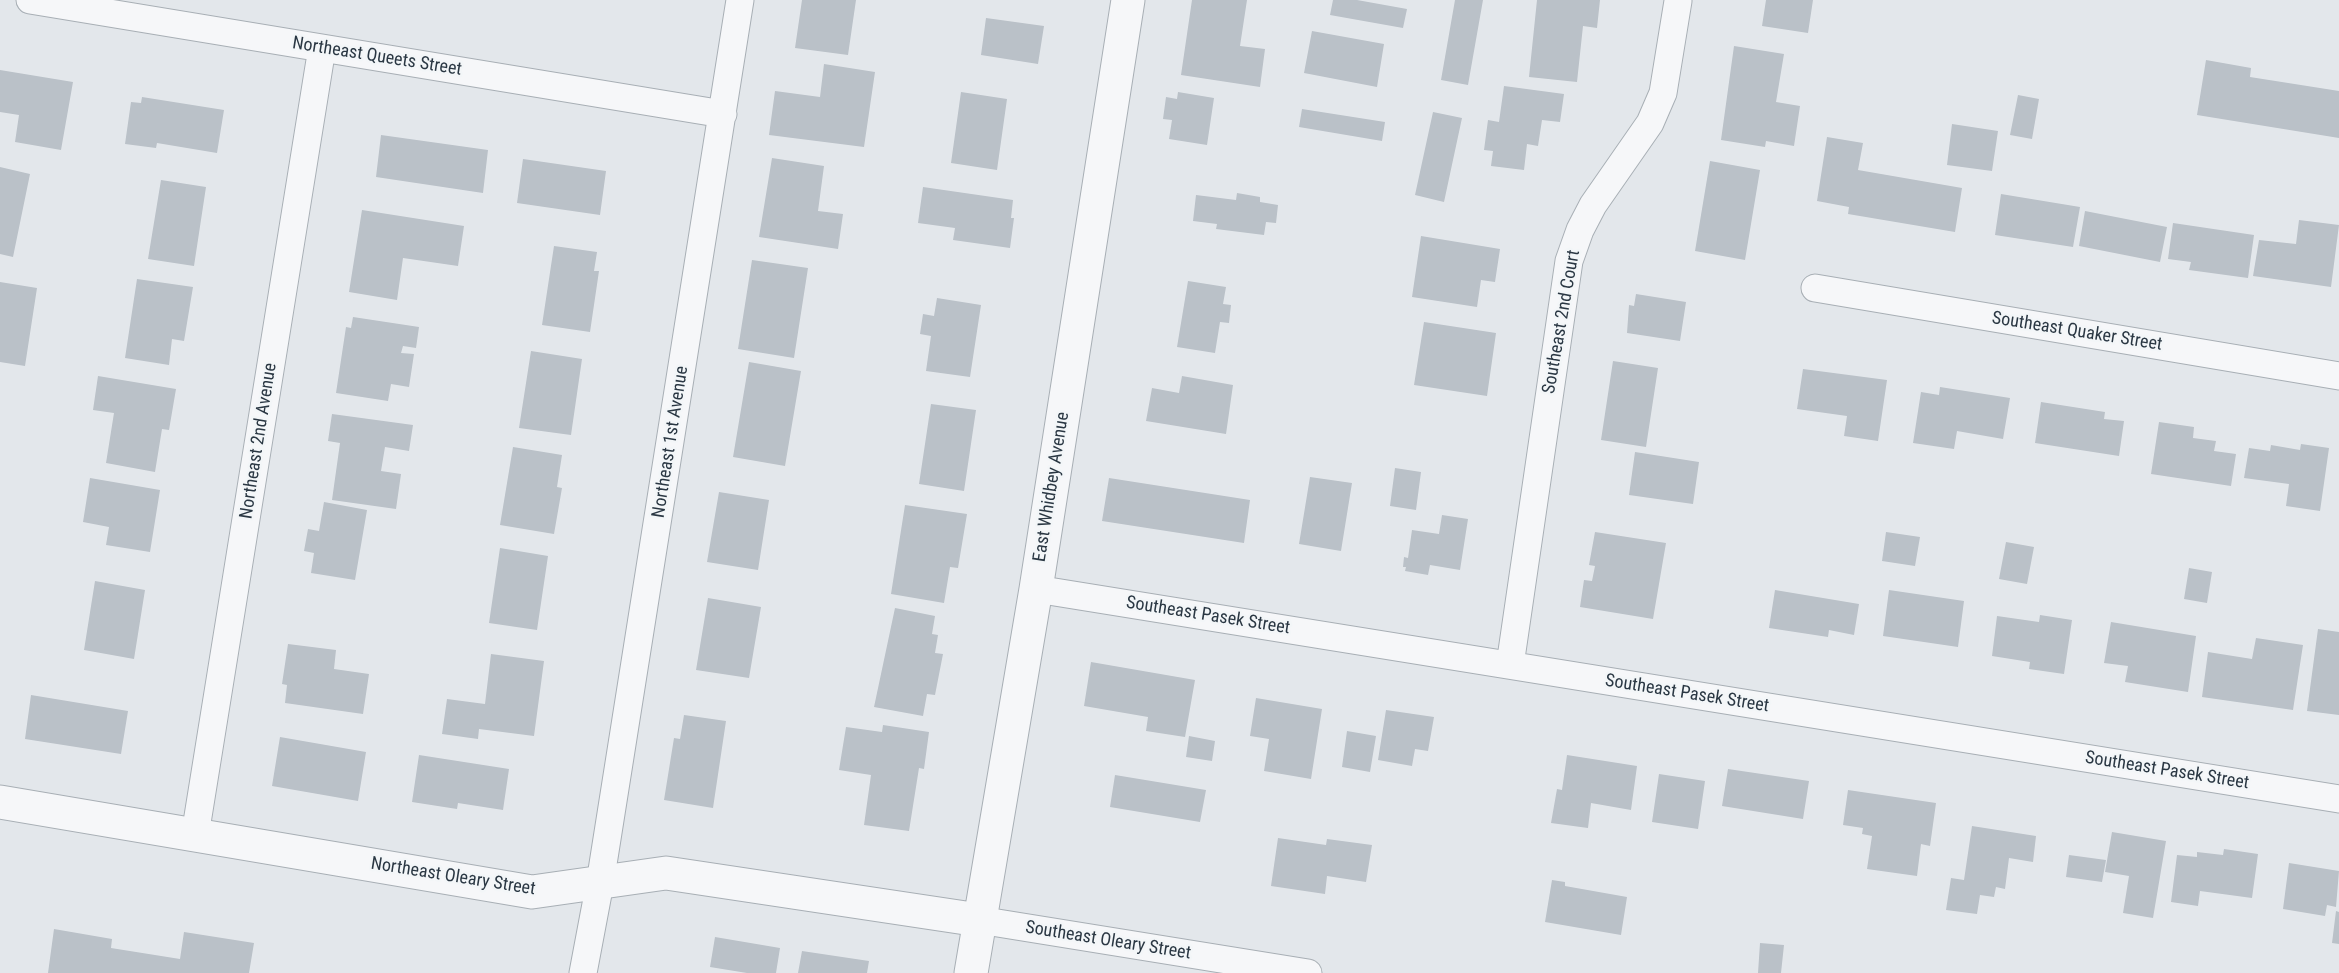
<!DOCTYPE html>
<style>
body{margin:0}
canvas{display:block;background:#e3e7eb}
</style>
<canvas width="2339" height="973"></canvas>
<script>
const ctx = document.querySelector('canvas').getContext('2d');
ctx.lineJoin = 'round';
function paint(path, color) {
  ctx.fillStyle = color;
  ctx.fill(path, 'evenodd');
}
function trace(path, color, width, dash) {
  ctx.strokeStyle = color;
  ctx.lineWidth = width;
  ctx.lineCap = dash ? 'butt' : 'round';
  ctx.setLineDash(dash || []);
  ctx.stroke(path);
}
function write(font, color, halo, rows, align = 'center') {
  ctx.font = font + ' "Roboto Condensed",sans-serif';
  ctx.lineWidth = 5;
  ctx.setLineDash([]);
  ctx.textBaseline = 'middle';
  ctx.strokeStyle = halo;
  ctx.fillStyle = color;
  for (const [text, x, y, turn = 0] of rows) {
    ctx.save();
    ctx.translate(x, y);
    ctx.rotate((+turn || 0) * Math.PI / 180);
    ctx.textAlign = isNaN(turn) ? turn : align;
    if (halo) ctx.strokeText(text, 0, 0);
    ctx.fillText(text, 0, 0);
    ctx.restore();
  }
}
paint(new Path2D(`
 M802,0H856L848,55L795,48Z
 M1192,0H1247L1240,46L1265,49L1260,87L1181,75Z
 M1333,0H1357L1407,9L1403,28L1330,15Z
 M1455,0H1483L1468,85L1441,80Z
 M1537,0H1600L1597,28L1583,26L1577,82L1529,77Z
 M1766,0H1813L1808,33L1762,26Z
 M986,18L1044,26L1038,64L981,55Z
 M1312,31L1384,44L1377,87L1304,73Z
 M1734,46L1784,54L1776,102L1800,106L1794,146L1766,141L1765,147L1721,140Z
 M2206,60L2251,68L2250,77L2339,91V138L2197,115Z
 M824,64L875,72L864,147L769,135L775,91L820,97Z
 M0,70L73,82L61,150L15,142L19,115L0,112Z
 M1504,86L1564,94L1560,122L1542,120L1538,146L1527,144L1524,170L1491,166L1493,151L1484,150L1488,120L1499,122Z
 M961,92L1007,99L997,170L951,163Z
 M1178,92L1214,98L1207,145L1169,139L1172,120L1163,119L1166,97L1177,99Z
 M2018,95L2039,99L2032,139L2010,135Z
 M142,97L224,110L217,153L157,143L156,148L125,144L131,102L141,103Z
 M1302,109L1385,122L1382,141L1299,127Z
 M1433,112L1462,118L1444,202L1415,195Z
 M1952,124L1998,131L1992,171L1947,165Z
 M381,135L488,150L483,193L376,177Z
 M1827,137L1863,143L1858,170L1962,188L1955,232L1848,214L1849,207L1817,201Z
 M772,158L824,166L818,211L843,214L838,249L759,237Z
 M523,159L606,171L600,215L517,203Z
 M1710,161L1760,170L1745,260L1695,251Z
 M0,167L30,174L13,257L0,254Z
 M161,180L206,187L194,266L148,259Z
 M923,187L1013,200L1011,218H1014L1010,248L953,240L955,228L918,223Z
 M1237,193L1260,197V202L1278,205L1276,223L1266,222L1264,235L1216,229L1217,224L1193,221L1196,195L1236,200Z
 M2001,194L2080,207L2073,247L1995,235Z
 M362,210L464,226L458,266L403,258L397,300L349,292Z
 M2085,211L2167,227L2160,262L2079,246Z
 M2299,220L2339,225L2331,287L2253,276L2259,240L2296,244Z
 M2173,223L2254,235L2248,278L2189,270L2191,262L2168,259Z
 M1421,236L1500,249L1495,282L1481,280L1477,307L1412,297Z
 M554,246L597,252L594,271H599L590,332L542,325Z
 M752,260L808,268L794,358L738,349Z
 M137,279L193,287L184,341L172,339L169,365L125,358Z
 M1188,281L1226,287L1223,304L1231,305L1229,323L1220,322L1215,353L1177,347Z
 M0,282L37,288L25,366L0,362Z
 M1636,294L1686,302L1680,341L1627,333L1629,305L1634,306Z
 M937,298L981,305L970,377L926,371L931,336L920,334L923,314L934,316Z
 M353,317L419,327L416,348L403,346L401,353L414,354L409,387L391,384L388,401L336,393L346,327L351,328Z
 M1424,322L1496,333L1487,396L1414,385Z
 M531,351L582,359L571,435L519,428Z
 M1613,361L1658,368L1646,447L1601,440Z
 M749,362L801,371L785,466L733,457Z
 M1803,369L1887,380L1878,441L1844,436L1847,416L1797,409Z
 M98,376L176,389L169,430L162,429L155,472L106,463L114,413L93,410Z
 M1182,376L1233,385L1226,434L1146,421L1152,388L1179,393Z
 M1940,387L2010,398L2003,439L1957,431L1954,449L1913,443L1921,392L1939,395Z
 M2041,402L2105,412L2104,419L2124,421L2119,456L2035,443Z
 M931,404L976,410L964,491L919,484Z
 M332,414L413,425L409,451L385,447L381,471L401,474L396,509L332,500L340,443L328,441Z
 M2159,422L2194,427L2193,438L2216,441L2214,451L2236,454L2231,486L2151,474Z
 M2301,444L2329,448L2320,511L2286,506L2289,484L2244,478L2249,448L2270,451L2271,445L2300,450Z
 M513,447L562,455L557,487L562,488L554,534L500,525Z
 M1635,452L1699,462L1693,504L1629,495Z
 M1395,468L1421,472L1416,510L1390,506Z
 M1310,477L1352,483L1341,551L1299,544Z
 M90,478L160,490L150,552L106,545L109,527L83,522Z
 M1109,478L1250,500L1244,543L1102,521Z
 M719,492L769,500L758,570L707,562Z
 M324,502L367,510L355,580L311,573L314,553L304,551L308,529L319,531Z
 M905,505L967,514L958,568L950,567L944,603L891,594Z
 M1442,515L1468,519L1460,570L1430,565L1428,575L1405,571L1406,567H1403L1404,557L1408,558L1412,530L1439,534Z
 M1595,532L1666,543L1653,619L1580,607L1584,580L1592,581L1595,566L1589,565Z
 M1886,532L1920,537L1915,566L1882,561Z
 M2006,542L2034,547L2027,584L1999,579Z
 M500,548L548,556L537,630L489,623Z
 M2189,568L2212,572L2207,603L2184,599Z
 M95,581L145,590L134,659L84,650Z
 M1775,590L1859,604L1854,635L1829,630L1828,637L1769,628Z
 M1889,590L1964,601L1958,647L1883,636Z
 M708,598L761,607L749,678L696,670Z
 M895,608L935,616L932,634L938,635L935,653L943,654L935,695L927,694L923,716L874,707Z
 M2040,615L2072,620L2064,674L2029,669L2030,662L1992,656L1997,616L2039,622Z
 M2111,622L2196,636L2188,692L2125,682L2128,666L2104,663Z
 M2318,629L2339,632V715L2307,711Z
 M2256,638L2303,645L2293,710L2202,697L2208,652L2252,659Z
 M288,644L336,650L334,669L369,674L363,714L285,703L287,685L282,684Z
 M491,654L544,661L534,736L479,729L478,739L442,734L447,699L485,704Z
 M1091,662L1195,680L1185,737L1146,731L1148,717L1084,706Z
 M31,695L128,711L121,754L25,739Z
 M1256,698L1322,709L1311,779L1264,771L1269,739L1250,736Z
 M1386,710L1434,717L1428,751L1415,749L1412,766L1378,760Z
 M684,715L726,721L713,808L664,800L674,738L680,739Z
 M883,725L929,732L924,769L919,768L909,831L864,825L871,775L839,770L846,727L882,732Z
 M1347,731L1376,736L1370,772L1342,767Z
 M1189,736L1215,741L1212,761L1186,757Z
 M280,737L366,752L358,801L272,786Z
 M419,755L509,769L503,810L458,803L457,809L412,802Z
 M1567,755L1637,766L1631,810L1591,803L1588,828L1551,823L1557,789L1562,790Z
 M1728,769L1809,781L1803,819L1722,806Z
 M1659,774L1705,781L1698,829L1652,822Z
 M1115,775L1206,790L1200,822L1110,807Z
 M1848,790L1936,803L1930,846L1921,844L1917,876L1867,869L1872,836L1862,834L1863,828L1843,825Z
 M1972,826L2036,836L2033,862L2009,858L2005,889L1996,887L1994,897L1980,895L1977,914L1946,910L1951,878L1964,880Z
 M2112,832L2166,841L2153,918L2123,913L2129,876L2105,872Z
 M1278,838L1326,845L1327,839L1372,845L1366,882L1327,876L1325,894L1271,886Z
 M2224,849L2258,854L2252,898L2200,891L2198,906L2171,902L2177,855L2197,857V852L2223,855Z
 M2069,855L2106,860L2102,882L2066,877Z
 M2289,863L2339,871L2336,907L2327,905L2325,916L2283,909Z
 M1552,880L1565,882V886L1627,897L1621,935L1545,922Z
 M2336,911L2339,912V944L2332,943Z
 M54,929L112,939L111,948L180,959L184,932L254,943L249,973H48Z
 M715,937L780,948L776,973H747L710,967Z
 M1760,943L1784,945L1781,973H1758Z
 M802,951L869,961L867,973H798Z`), '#bac1c8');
const minor = new Path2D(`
 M30,0L723,114
 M1815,288L2339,376
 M1036,589L2339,799
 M1510,665L1569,261L1580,230L1593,205L1650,123L1663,93L1678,1
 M195,835L322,48
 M979,920L1308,973
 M583,973L600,883L740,0`);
const tertiary = new Path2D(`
 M0,802L532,892L666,873L979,920
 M971,973L1036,589L1128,0`);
trace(minor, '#a8afb5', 29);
trace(tertiary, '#a8afb5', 35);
trace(minor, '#f6f7f9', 27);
trace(tertiary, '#f6f7f9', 33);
write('18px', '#2a3743', '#f3f6f8', [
 ["Northeast Queets Street",377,57,9],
 ["Southeast 2nd Court",1562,322,-80],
 ["Southeast Quaker Street",2077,332,9],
 ["Northeast 2nd Avenue",259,441,-81],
 ["Northeast 1st Avenue",671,442,-81],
 ["East Whidbey Avenue",1052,487,-81],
 ["Southeast Pasek Street",1208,616,9],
 ["Southeast Pasek Street",1687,694,9],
 ["Southeast Pasek Street",2167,771,9],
 ["Northeast Oleary Street",453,877,9],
 ["Southeast Oleary Street",1108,941,9]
]);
</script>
